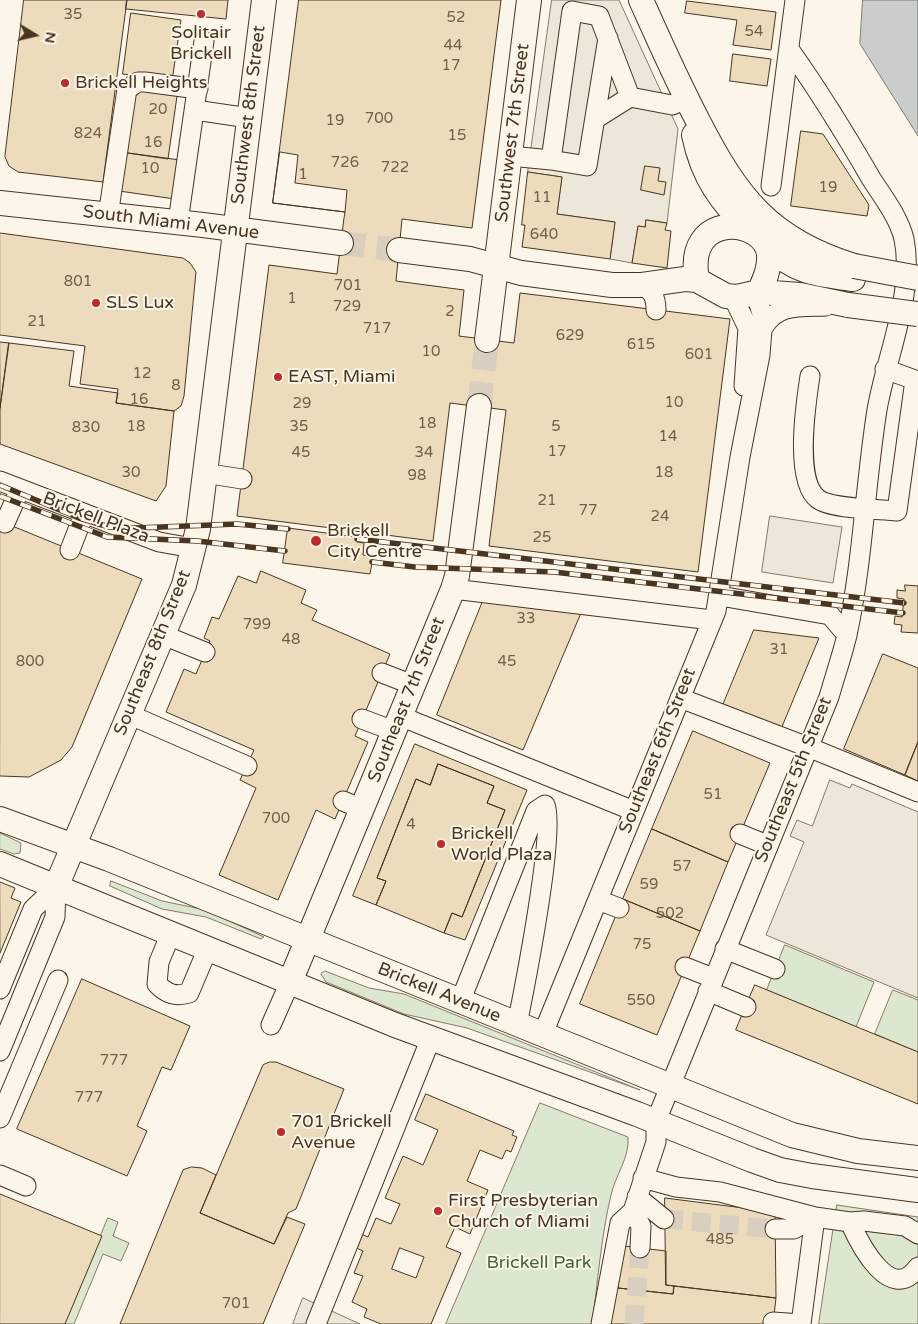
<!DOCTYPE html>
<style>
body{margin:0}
#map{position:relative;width:918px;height:1324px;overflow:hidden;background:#fbf6e9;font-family:"Varela Round",sans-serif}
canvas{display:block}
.north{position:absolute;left:10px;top:10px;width:50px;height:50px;-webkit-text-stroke:4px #fbf6e9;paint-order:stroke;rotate:99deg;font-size:14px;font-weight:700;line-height:20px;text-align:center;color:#4a3520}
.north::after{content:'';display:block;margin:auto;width:18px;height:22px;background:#4a3520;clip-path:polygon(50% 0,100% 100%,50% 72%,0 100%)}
</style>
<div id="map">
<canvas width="918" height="1324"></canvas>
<div class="north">N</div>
</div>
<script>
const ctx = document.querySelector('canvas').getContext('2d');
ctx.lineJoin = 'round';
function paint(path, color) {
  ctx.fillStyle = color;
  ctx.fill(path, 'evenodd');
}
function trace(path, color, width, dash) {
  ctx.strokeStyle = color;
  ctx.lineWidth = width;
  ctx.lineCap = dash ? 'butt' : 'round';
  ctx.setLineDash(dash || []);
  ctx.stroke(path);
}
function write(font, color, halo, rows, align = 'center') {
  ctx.font = font + ' "Varela Round",sans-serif';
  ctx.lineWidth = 4;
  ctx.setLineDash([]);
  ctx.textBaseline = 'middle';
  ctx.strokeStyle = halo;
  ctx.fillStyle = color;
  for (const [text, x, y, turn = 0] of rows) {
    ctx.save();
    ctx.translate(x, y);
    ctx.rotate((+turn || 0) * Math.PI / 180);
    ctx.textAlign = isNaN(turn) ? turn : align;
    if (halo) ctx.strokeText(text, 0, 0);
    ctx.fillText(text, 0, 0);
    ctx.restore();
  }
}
const green = new Path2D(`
 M0,833L21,843L20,853L14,854L0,849Z
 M111,881L162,901L206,910L264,937L261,939L206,917L162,909L110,886Z
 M785,945L874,982L856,1027L767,990Z
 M325,971L369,988L404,994L640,1090L467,1028L404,1014L326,982L321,974Z
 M893,990L918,1000V1052L875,1034Z
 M540,1103L628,1137C630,1157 615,1176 611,1195C601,1237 598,1281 592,1324H446Z
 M837,1205L918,1217V1324H819Z
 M108,1218L118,1222L113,1236L129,1243L121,1261L103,1254L74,1324H65Z`);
paint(green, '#dce7d0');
trace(green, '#887966', 1);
const parking = new Path2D(`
 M552,0H619L678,129L667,223L646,220L645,227L638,226L632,263L610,259L615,222L557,214L562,177L528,172Z
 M770,516L842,527L833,583L762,572Z
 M830,780L850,788L852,784L918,812V998L766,935L804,842L790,836L797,820L812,826Z
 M303,1298L360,1324H293Z`);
paint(parking, '#ede7d9');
trace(parking, '#887966', 1);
const water = new Path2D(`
 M863,0H918V136L860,44Z`);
paint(water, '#c9cecd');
trace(water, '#887966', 1);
const building = new Path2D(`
 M24,0H127L103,182L18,172L9,166L5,157Z
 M127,0H228L226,19L126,9Z
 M299,0H501L472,228L402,219L396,281L464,290L459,336L514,343L520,293L730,319L698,572L489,546L506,410L450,403L433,541L237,516L269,265L337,274L344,218L345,212L273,203Z
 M687,1L776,12L771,50L733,45L737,20L685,13Z
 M131,13L181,20L172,81L123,74Z
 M733,54L771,59L767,86L730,81Z
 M139,84L178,89L168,159L121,152L128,94L137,95Z
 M801,131L823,134L869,205L867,216L791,206Z
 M121,152L180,160L175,199L119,191Z
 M280,152L298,155L295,183L347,190L345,212L273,203Z
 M645,166L660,168L658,181L666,182L664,195L641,190Z
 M528,172L562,177L557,214L615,222L610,259L522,247L525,225H522Z
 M646,220L667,223L665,230L671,231L667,268L632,263L638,226L645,227Z
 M0,233L183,258L190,263L196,272L184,396L181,406L174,411L116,403L118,389L80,384L85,346L0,335Z
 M0,342L9,343L0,408Z
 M9,343L74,351L69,386L118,393L116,403L174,411L166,486L156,501L0,444V408Z
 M0,521L142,579L72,747L61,760L29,777L0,776Z
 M288,528L357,537V542L364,543L363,555L373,557L370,574L283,563Z
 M261,571L306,590L301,603L317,610L312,620L390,654L355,736L368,742L335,819L316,810L278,900L219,875L256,788L240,780L254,750L166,712L184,669L196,674L210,641L204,638L212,617L219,619L238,576L256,583Z
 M905,585L918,586V633L901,632L902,625L894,624L895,616L902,617L904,599L897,598V590L905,591Z
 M483,601L581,613L523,750L437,715Z
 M754,630L819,638L781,729L723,705Z
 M883,654L918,668V742L905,775L844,749Z
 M693,731L770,763L728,862L652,829Z
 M918,742V781L905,775Z
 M415,744L527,790L465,940L444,933L452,913L462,917L505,810L487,803L494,786L438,764L430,785L416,779L377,878L386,881L376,905L353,896Z
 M438,764L494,786L487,803L505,810L462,917L452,913L444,933L376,905L386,881L377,878L416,779L430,785Z
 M652,829L728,862L700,931L623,899Z
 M0,882L15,888L11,898L21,902L0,953Z
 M623,899L700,931L657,1035L580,1004Z
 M82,979L190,1026L171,1070L162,1067L137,1126L147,1131L127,1176L17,1129Z
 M755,985L918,1052V1104L736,1030Z
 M270,1062H276L344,1089L296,1209L288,1213L274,1244L200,1213L263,1065Z
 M426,1094L514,1131L512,1135L517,1137L511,1152L506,1150L502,1159L480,1150L467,1181L488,1190L470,1234L455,1227L446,1247L461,1253L431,1324H381L364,1317L367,1309L352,1302L363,1276L354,1273L363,1251L350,1245L356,1232L368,1237L376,1218L391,1224L400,1204L385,1198L403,1156L423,1165L438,1130L415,1120ZM400,1248L424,1257L416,1278L392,1269Z
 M192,1167L202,1168L216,1175L200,1213L274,1244L287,1217L305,1224L263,1324H120L183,1170Z
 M0,1194L102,1236L65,1324H0Z
 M665,1198L775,1212L776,1298L666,1285Z
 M624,1246L666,1251V1285L674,1286L673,1294L618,1288Z
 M611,1278L619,1279L618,1288L673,1294L674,1286L776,1298L773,1324H606Z`);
paint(building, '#ecdcbc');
trace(building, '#4a3520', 1);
trace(new Path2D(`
 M664,1219L775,1229
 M634,1324L640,1248`), '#d8cfc1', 19, [19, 9]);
trace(new Path2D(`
 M341,243L399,250
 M479,406L487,340`), '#d8cfc1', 24, [24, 12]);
const minor = new Path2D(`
 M195,110L249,118
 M595,119L630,97L672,105L686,99
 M510,156L551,160L572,11L599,16L630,97
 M551,160L587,166L608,38
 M771,186L795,0
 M108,216L127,89L138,82H145L198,89
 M178,222L204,41
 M642,285C653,290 656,298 656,310
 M733,297L748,328L744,386
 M763,328C776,303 802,307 826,306
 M810,376C806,402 794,481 818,499C831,509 879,509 897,511L915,380L885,369
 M204,473L242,479
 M0,481L159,542L193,548
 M5,523L20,489
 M70,550L84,514
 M453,589L712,620
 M720,596L830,615L847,635
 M163,635L205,652
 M382,673L413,685
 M680,698L808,747L918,792
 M128,714L247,766
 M400,716L634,811
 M362,719L394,731
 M343,801L362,809
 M740,834L767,845
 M598,900L619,908
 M171,933L159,962L157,984C167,994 175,997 189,993L208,948
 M725,949L775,969
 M685,967L713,978
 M0,989L33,909L56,887
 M708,991L746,1007
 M460,1002L536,811L545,805C556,829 524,990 517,1025
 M271,1025L290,982
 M542,1036L716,611L740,457L760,355L763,317L756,294
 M0,1051L55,917L56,887
 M0,1118L58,980
 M0,1175L26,1186
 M643,1178L676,1187L720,1192L815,1217L850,1222L864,1221L905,1226L918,1234
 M637,1197L664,1219
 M633,1211L641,1226L640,1248
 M850,1222C860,1245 891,1305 918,1267
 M775,1229H794L815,1217
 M773,1322L801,1324
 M316,1324L431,1038
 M601,1324L620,1223L633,1211L656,1142V1121L829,697C835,676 842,656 847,635C863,561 865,485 877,410C886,357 915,293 904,239C899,218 884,198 872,180C846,135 819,91 789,49
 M801,1324L815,1217`);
const major = new Path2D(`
 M641,0C659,40 677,81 698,121C737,197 769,240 854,266
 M694,135C703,178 721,202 752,232
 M0,203L203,225L341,243
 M766,245C797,273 814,274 853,279
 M399,250L470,259L521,273L612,285H642L685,279L697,280L726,296L737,297L759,292C764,281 770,269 769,255C766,218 684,209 697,280
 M759,292L800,295L848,305
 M487,340L529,0
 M0,819L109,859L792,1135L858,1151L918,1158
 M0,864L395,1025L637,1114L752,1160L780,1170L812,1176L918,1190
 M56,887L184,585L198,529L264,0
 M290,982L453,589L457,576L479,406`);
trace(minor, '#4a3520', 21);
trace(major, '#4a3520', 26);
trace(minor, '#fbf6e9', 19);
trace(major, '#fbf6e9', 24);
const rail = new Path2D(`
 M0,485L79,518L109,527L136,528L237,524L288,529
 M0,496L107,537L197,541L285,551
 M357,539L904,603
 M372,562L415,567L554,572L903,613`);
trace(rail, '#4a3520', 5.5);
trace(rail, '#fbf6e9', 4, [11]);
const majorBridge = new Path2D(`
 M854,266L918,278
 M848,305L918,314`);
trace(majorBridge, '#4a3520', 26, []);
trace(majorBridge, '#fbf6e9', 24);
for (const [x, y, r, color] of [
 [201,14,5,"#c62828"],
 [65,83,5,"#c62828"],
 [96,303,5,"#c62828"],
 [278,377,5,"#c62828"],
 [316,541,6,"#c62828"],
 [441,844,5,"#c62828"],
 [281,1132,5,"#c62828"],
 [438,1211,5,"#c62828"]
]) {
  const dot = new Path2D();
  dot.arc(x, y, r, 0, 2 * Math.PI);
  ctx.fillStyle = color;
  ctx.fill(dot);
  trace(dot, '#fbf6e9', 2);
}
write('15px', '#725f47', null, [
 ["35",73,15],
 ["52",456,18],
 ["54",754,32],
 ["44",453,46],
 ["17",451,66],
 ["20",158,110],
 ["700",379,119],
 ["19",335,121],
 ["824",88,134],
 ["15",457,136],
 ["16",153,143],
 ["726",345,163],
 ["722",395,168],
 ["10",150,169],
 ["1",303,175],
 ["19",828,188],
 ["11",542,198],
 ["640",544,235],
 ["801",78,282],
 ["701",348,286],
 ["1",292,299],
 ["729",347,307],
 ["2",450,312],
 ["21",37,322],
 ["717",377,329],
 ["629",570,336],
 ["615",641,345],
 ["10",431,352],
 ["601",699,355],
 ["12",142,374],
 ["8",176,386],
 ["16",139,400],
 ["10",674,403],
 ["29",302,404],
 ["18",427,424],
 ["18",136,427],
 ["35",299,427],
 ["5",556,427],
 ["830",86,428],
 ["14",668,437],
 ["17",557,452],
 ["45",301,453],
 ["34",424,453],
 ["30",131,473],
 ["18",664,473],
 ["98",417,476],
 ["21",547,501],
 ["77",588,511],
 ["24",660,517],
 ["25",542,538],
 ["33",526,619],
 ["799",257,625],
 ["48",291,640],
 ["31",779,650],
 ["800",30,662],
 ["45",507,662],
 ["51",713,795],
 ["700",276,819],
 ["4",411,825],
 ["57",682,867],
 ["59",649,885],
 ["502",670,914],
 ["75",642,945],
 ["550",641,1001],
 ["777",114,1061],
 ["777",89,1098],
 ["485",720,1240],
 ["701",236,1304]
]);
write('18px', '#4a3520', '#fbf6e9', [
 ["Solitair",201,33,"center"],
 ["Brickell",201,54,"center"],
 ["Brickell Heights",75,83],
 ["SLS Lux",106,303],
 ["EAST, Miami",288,377],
 ["Brickell",327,531],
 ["City Centre",327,552],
 ["Brickell",451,834],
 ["World Plaza",451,855],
 ["701 Brickell",291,1122],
 ["Avenue",291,1143],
 ["First Presbyterian",448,1201],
 ["Church of Miami",448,1222]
], 'left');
write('18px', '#4a3520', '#fbf6e9', [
 ["Southwest 8th Street",249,115,-83],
 ["Southwest 7th Street",513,133,-83],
 ["South Miami Avenue",171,223,7],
 ["Brickell Plaza",96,518,21],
 ["Southeast 8th Street",153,653,-68],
 ["Southeast 7th Street",407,700,-68],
 ["Southeast 6th Street",658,751,-68],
 ["Southeast 5th Street",794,780,-68],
 ["Brickell Avenue",439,993,22]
]);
write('18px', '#436837', '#fbf6e9', [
 ["Brickell Park",539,1263]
]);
</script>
